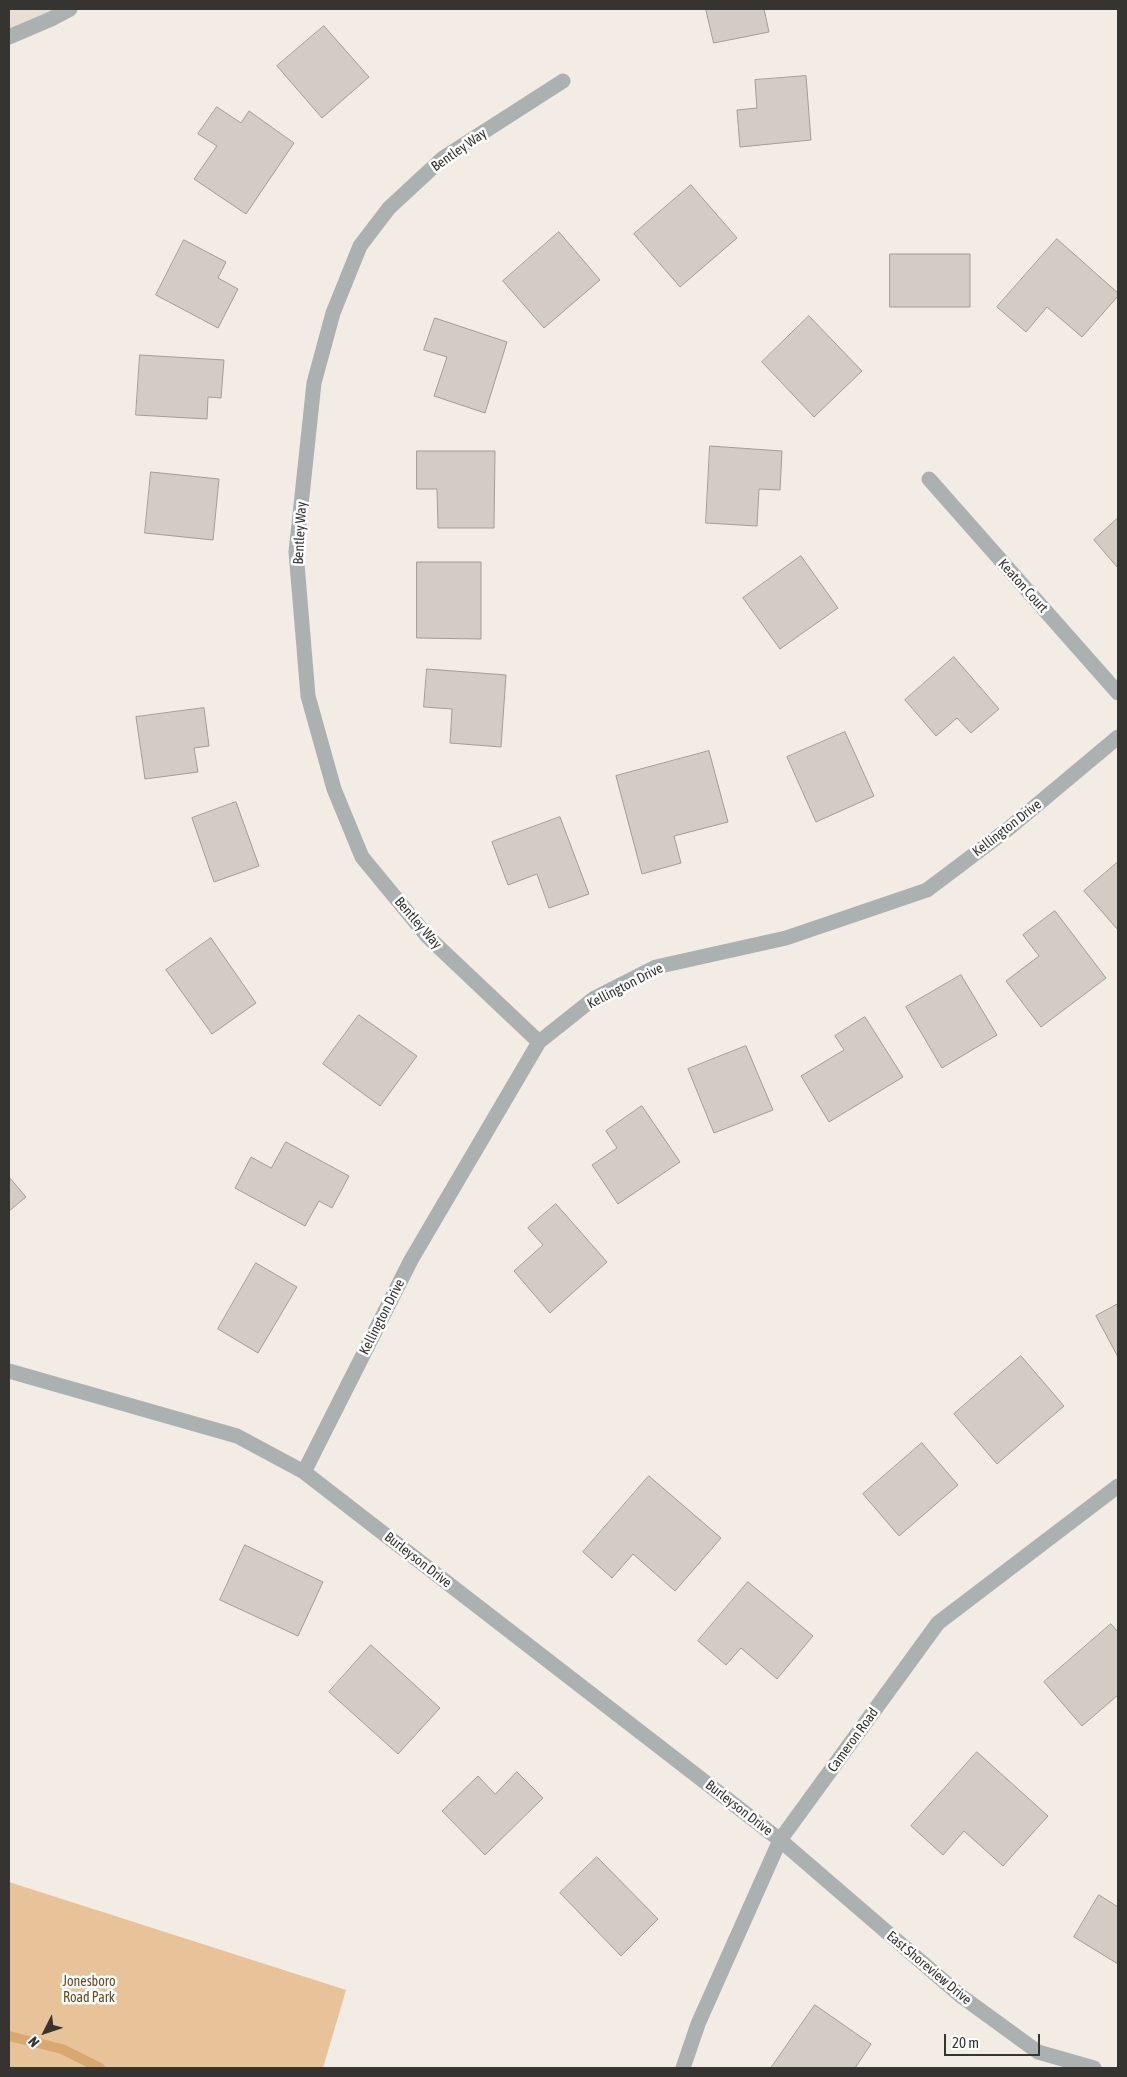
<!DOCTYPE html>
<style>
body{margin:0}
#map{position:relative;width:1127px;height:2077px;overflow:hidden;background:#f2ece5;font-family:"Asap Condensed",sans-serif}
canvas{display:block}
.frame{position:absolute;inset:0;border:10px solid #363431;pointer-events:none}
.north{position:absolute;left:20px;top:2007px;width:50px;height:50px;-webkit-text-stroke:4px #fff;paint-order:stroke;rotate:229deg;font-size:14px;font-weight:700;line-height:20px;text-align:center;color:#363431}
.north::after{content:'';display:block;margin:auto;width:18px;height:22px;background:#363431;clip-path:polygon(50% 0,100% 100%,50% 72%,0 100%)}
.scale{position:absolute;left:944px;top:2034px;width:96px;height:22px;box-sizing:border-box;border:2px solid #363431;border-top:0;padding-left:6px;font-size:15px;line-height:18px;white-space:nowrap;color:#363431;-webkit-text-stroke:4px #fff;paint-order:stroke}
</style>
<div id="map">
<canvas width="1127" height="2077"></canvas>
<div class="frame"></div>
<div class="north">N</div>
<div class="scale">20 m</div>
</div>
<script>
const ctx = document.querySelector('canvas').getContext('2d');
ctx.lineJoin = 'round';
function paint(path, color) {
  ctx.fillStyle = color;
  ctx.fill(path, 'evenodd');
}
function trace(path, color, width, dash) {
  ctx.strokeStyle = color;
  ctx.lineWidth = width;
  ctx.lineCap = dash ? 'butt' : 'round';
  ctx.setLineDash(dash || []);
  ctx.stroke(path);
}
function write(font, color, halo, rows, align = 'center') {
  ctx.font = font + ' "Asap Condensed",sans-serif';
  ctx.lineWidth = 5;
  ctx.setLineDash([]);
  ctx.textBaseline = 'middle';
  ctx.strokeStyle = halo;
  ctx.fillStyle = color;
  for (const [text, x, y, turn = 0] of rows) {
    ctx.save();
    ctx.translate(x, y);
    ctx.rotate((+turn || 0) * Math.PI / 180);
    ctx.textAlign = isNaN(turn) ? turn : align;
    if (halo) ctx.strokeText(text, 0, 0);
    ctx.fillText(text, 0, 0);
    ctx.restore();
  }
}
paint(new Path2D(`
 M9,9H73L20,40L9,44Z`), '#e9ded2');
paint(new Path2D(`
 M9,1882L346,1990L323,2068H9Z`), '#e8c399');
trace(new Path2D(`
 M9,2036L62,2049L100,2068`), '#d8a870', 10);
const building = new Path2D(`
 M706,9H764L769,32L714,43Z
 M324,26L369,77L322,118L277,66Z
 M806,76L811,140L740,147L737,110L757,108L755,80Z
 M217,107L241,123L249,111L294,143L246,214L194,179L217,146L198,134Z
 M691,185L737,238L680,287L634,234Z
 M559,232L600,280L544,328L503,281Z
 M1057,239L1118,293V296L1082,337L1047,307L1026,332L997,307Z
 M184,240L226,262L218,278L238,289L218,328L156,295Z
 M890,254H970V307H890Z
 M809,316L862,371L814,417L762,362Z
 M435,318L507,342L485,413L434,396L447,357L424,350Z
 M140,355L224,360L221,398L208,397L207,419L136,415Z
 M710,446L782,451L780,490L759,489L757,526L706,523Z
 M417,451H495L494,528H438L437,489H417Z
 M151,472L219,479L213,540L145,533Z
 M1118,518V568L1094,540Z
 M801,556L838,608L780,649L743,598Z
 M417,562H481V639L417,638Z
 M954,657L999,709L971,733L957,718L936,736L905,700Z
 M427,669L506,675L501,747L450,743L452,709L424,707Z
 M204,708L209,746L194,748L198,772L145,779L136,717Z
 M845,732L874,796L816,822L787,757Z
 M709,751L728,822L674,836L681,863L642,874L616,776Z
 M236,802L259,866L214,882L192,818Z
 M560,817L589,894L549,908L537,874L508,885L492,842Z
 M1118,862V930L1084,891Z
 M1055,911L1106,978L1041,1027L1006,981L1039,956L1023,935Z
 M211,938L256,1003L212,1034L166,970Z
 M961,975L997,1035L942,1068L906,1007Z
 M359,1015L417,1056L380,1106L323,1064Z
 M865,1017L903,1077L829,1122L801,1076L844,1050L835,1036Z
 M746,1046L773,1110L714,1133L688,1069Z
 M642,1106L680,1162L618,1204L592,1165L617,1148L606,1131Z
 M286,1142L349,1176L332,1208L319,1201L305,1226L235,1188L251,1157L271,1168Z
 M9,1177L26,1197L9,1211Z
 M556,1204L607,1262L550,1313L514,1271L543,1245L528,1228Z
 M256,1263L297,1287L258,1353L218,1329Z
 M1118,1304V1357L1096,1316Z
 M1021,1356L1064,1406L997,1464L954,1414Z
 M922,1443L958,1485L899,1536L863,1494Z
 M649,1476L721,1538L675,1591L633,1554L612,1578L583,1552Z
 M245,1545L323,1582L298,1636L220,1600Z
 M748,1582L813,1636L777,1679L741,1648L726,1665L698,1641Z
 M1111,1624L1118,1632V1695L1082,1726L1044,1682Z
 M371,1645L440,1708L398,1754L329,1692Z
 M977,1752L1048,1816L1003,1866L964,1831L943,1855L911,1826Z
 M517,1772L543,1798L485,1855L442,1811L478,1776L495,1794Z
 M597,1857L658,1919L621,1956L560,1893Z
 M1099,1895L1118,1907V1964L1074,1937Z
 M815,2005L871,2044L855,2068H771Z`);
paint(building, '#d2ccc5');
trace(building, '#a19c96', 1);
trace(new Path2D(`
 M929,479L1118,693
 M539,1042L427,936L362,857L334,789L308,696L296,552L314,383L333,313L360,246L389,208L443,158L563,81
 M9,1371L237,1436L304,1472L780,1840L961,1996L1038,2052L1094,2068
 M304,1472L411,1260L539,1042L593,999L656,967L786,938L927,890L1008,829L1118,737
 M683,2068L698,2024L780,1840L938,1623L1118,1486`), '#abb0b1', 15);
trace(new Path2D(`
 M9,37L51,19L70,9`), '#abb0b1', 15);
write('14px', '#363431', '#fff', [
 ["Bentley Way",459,150,-35],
 ["Bentley Way",300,533,-87],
 ["Keaton Court",1023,586,48],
 ["Kellington Drive",1007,828,-38],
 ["Bentley Way",418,923,49],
 ["Kellington Drive",625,986,-27],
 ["Kellington Drive",382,1317,-63],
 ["Burleyson Drive",418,1560,38],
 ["Cameron Road",853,1740,-54],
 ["Burleyson Drive",739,1808,38],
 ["East Shoreview Drive",929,1968,40]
]);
write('14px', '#6b4a20', '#fff', [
 ["Jonesboro",89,1982],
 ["Road Park",89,1998]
]);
</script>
